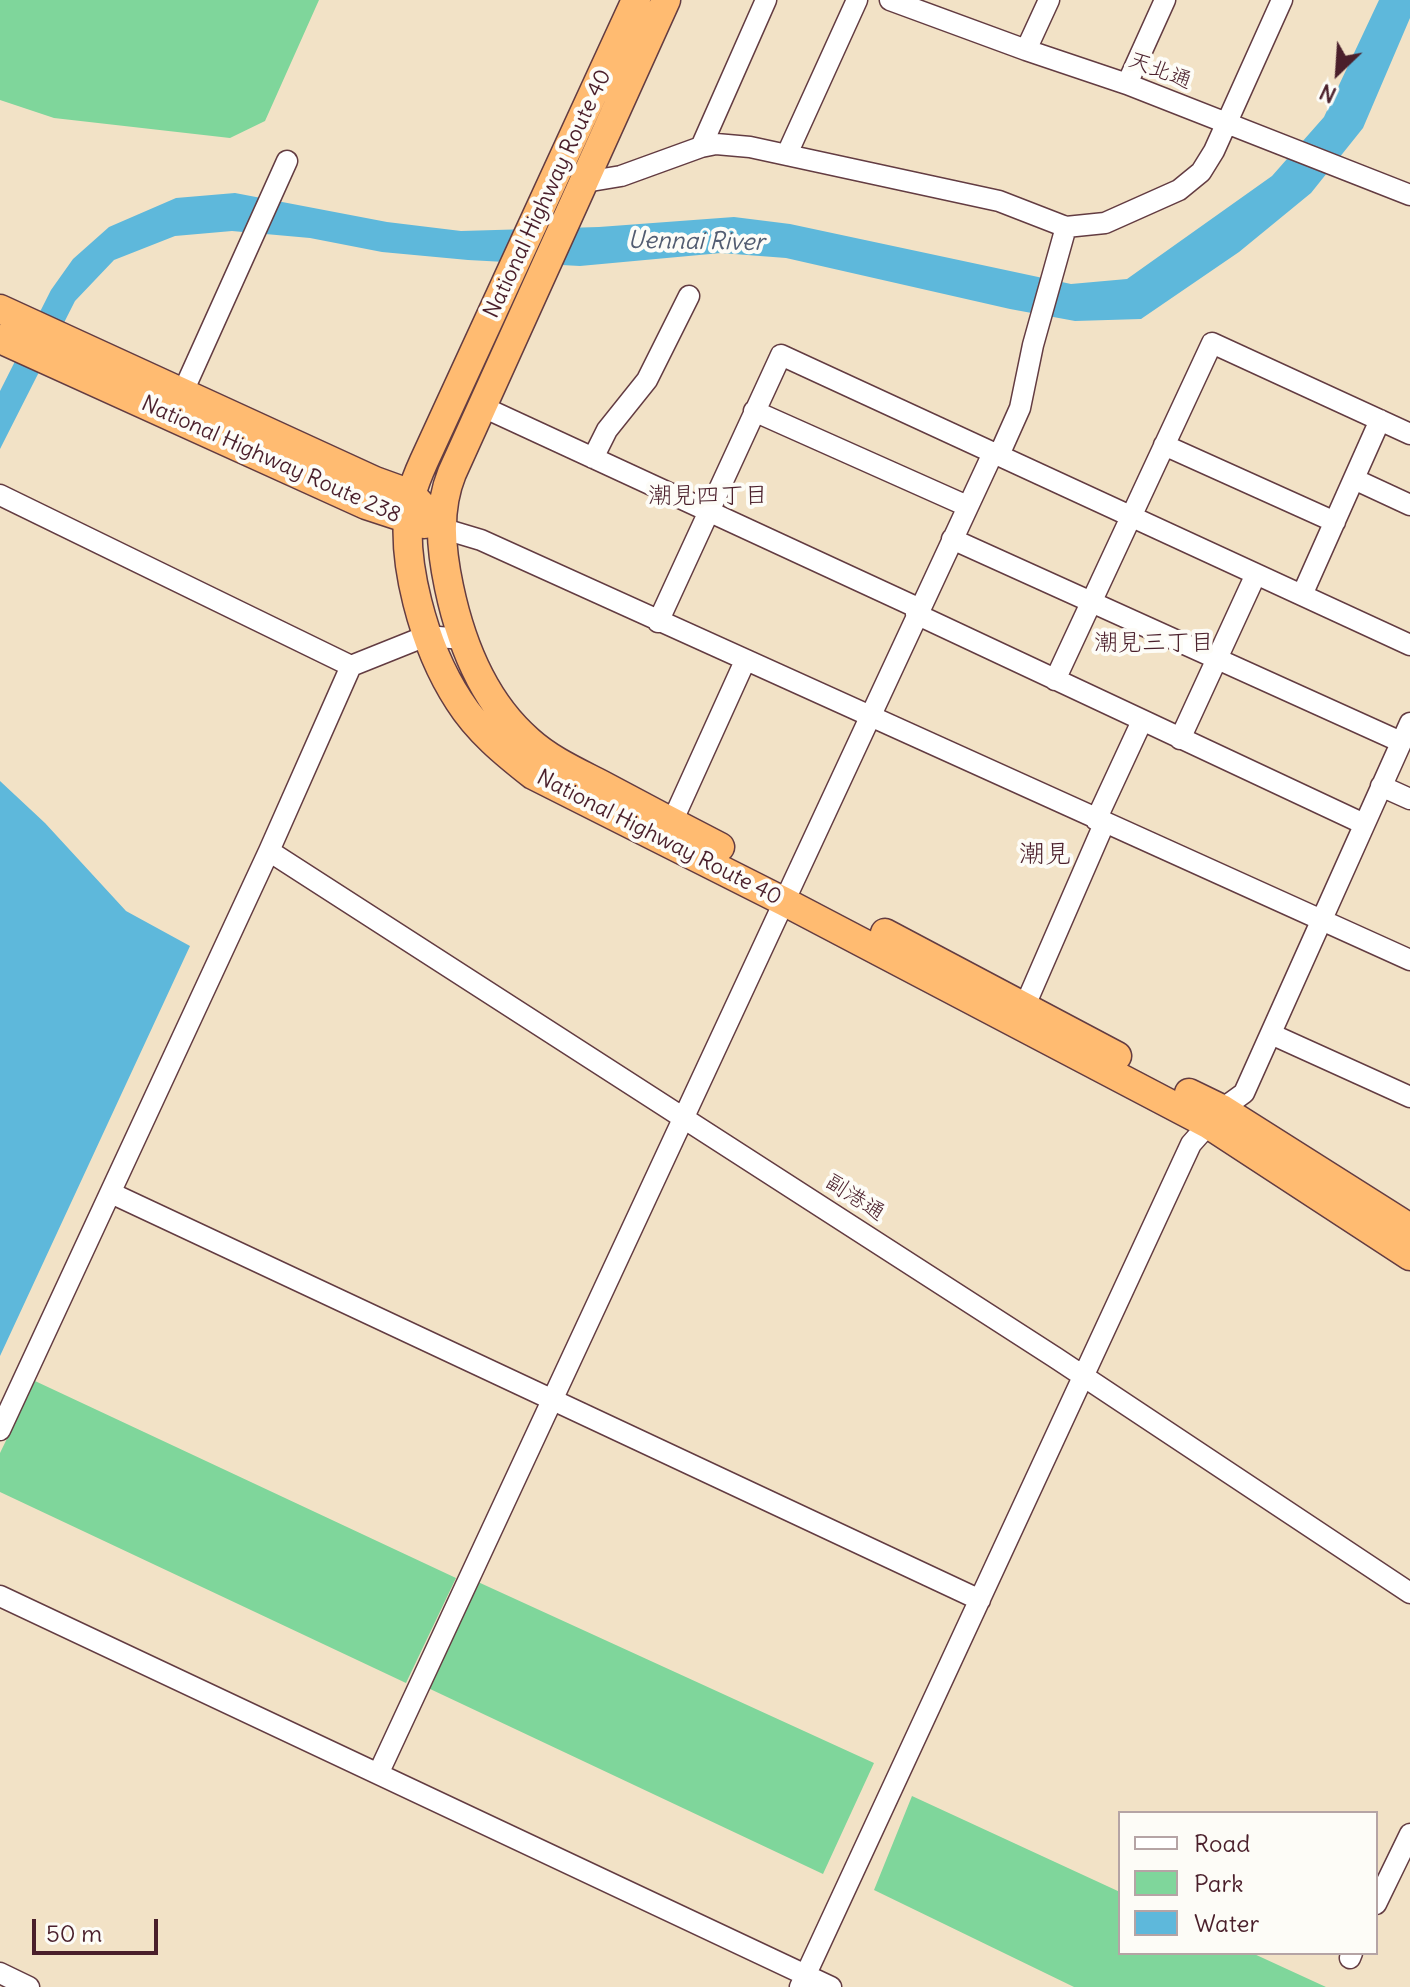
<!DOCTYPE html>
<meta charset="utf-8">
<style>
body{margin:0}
#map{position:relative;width:1410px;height:1987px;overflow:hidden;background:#f2e2c6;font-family:Delius,sans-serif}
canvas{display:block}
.legend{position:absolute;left:1118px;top:1811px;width:260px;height:144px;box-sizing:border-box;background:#fdfcf7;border:2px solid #b5a4a5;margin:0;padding:10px 14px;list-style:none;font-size:24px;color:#4a1f2b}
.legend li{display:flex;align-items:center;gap:16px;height:40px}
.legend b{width:40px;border:2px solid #b5a4a5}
.north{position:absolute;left:1298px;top:32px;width:80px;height:80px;-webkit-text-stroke:6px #fdfcf7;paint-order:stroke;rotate:205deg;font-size:22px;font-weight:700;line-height:32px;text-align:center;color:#4a1f2b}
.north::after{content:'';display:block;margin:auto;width:28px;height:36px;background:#4a1f2b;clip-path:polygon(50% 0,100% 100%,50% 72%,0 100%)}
.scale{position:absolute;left:32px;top:1919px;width:126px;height:36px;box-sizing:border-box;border:4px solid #4a1f2b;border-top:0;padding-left:10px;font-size:24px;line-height:28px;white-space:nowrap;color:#4a1f2b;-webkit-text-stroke:6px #fdfcf7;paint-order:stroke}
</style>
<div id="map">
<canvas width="1410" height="1987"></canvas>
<ul class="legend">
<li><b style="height:10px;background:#fff"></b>Road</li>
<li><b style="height:22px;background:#7fd69b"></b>Park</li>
<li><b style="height:22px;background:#5eb8db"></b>Water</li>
</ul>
<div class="north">N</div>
<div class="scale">50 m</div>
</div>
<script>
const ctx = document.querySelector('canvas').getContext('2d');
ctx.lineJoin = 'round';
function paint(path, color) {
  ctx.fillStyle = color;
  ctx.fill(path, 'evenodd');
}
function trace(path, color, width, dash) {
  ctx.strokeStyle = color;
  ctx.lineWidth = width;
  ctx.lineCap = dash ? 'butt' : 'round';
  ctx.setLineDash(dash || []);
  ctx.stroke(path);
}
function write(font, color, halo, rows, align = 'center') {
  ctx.font = font + ' Delius,"Klee One",sans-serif';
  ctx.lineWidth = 8;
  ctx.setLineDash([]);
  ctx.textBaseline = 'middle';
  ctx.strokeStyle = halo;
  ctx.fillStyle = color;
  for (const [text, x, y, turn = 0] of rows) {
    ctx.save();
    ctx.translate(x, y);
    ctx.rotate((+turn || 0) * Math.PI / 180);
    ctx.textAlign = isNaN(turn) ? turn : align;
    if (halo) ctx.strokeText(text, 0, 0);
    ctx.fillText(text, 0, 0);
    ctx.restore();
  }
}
paint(new Path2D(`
 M0,0H319L265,121L230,138L54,118L0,100Z
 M35,1381L456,1578L406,1683L0,1492V1453Z
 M478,1582L874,1763L823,1874L428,1688Z
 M912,1796L1120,1892V1953H1252L1326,1987H1074L874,1890Z`), '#7fd69b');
paint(new Path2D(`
 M1379,0H1410V18L1363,128L1311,193L1239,252L1141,319L1075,321L1010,309L786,258L721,253L580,266L468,260L382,252L310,238L232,231L175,236L114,260L75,301L0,449V391L51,290L73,259L109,227L176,198L235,193L387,222L461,231L599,227L734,217L790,224L1071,284L1127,279L1272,176L1324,117Z
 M0,781L45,823L126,911L190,946L0,1356Z`), '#5eb8db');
const minor = new Path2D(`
 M890,0L1026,50L1127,84L1410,195
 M1026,50L1049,0
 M1127,84L1165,0
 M701,147L766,0
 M787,154L857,0
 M585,182L621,176L701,147L716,144L750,147L999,201L1066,227L1105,223L1179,190L1201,172L1214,151L1282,0
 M177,405L287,161
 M483,407L918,608
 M754,411L967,506
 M1164,445L1335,522
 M999,455L1020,408L1033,345L1066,227
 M593,458L607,430L647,380L689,296
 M1354,479L1410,505
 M0,495L351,666
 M441,528L481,540L1410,960
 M952,539L1401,742
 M1302,595L1380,420
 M916,614L1364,824
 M658,622L781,355L1410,645
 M1055,680L1212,343L1410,434
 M1180,739L1256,574
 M1381,786L1410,799
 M1096,820L1142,721
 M667,833L745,661
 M269,851L1056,1358L1410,1593
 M1020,1017L1104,824
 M1271,1034L1410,1097
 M111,1193L980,1600
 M0,1430L269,851L351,666L426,636L463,639
 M0,1596L831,1987
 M379,1772L993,453
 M1376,1904L1410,1834
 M1350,1958L1352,1953
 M0,1973L29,1987
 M800,1987L1191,1144L1222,1109L1244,1093L1410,723`);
const highway = new Path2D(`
 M636,0L424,461C419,472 414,484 411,496C398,558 425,649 459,701C478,731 505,753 533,775L785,902L1208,1124L1410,1256
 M666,0L452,473C437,510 441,549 449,587C461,644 484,702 529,741C550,760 577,772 602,785C641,806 681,827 720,847
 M0,309L375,481L411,494L422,506
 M0,339L366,505L424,524
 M885,933L1117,1056
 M1189,1093L1222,1109L1410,1228`);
trace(minor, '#633c42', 23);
trace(highway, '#633c42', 31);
trace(minor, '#fff', 20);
trace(highway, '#ffbb71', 28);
write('22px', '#4a1f2b', '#fdfcf7', [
 ["天北通",1160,71,21],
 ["National Highway Route 40",548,194,-65],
 ["National Highway Route 238",271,460,24],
 ["National Highway Route 40",659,838,27],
 ["副港通",855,1198,33]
]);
write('italic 24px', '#525c71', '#fdfcf7', [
 ["Uennai River",696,242,1]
]);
write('24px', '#4a1f2b', '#fdfcf7', [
 ["潮見四丁目",708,496],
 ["潮見三丁目",1154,643]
]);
write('26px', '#4a1f2b', '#fdfcf7', [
 ["潮見",1045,855]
]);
</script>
